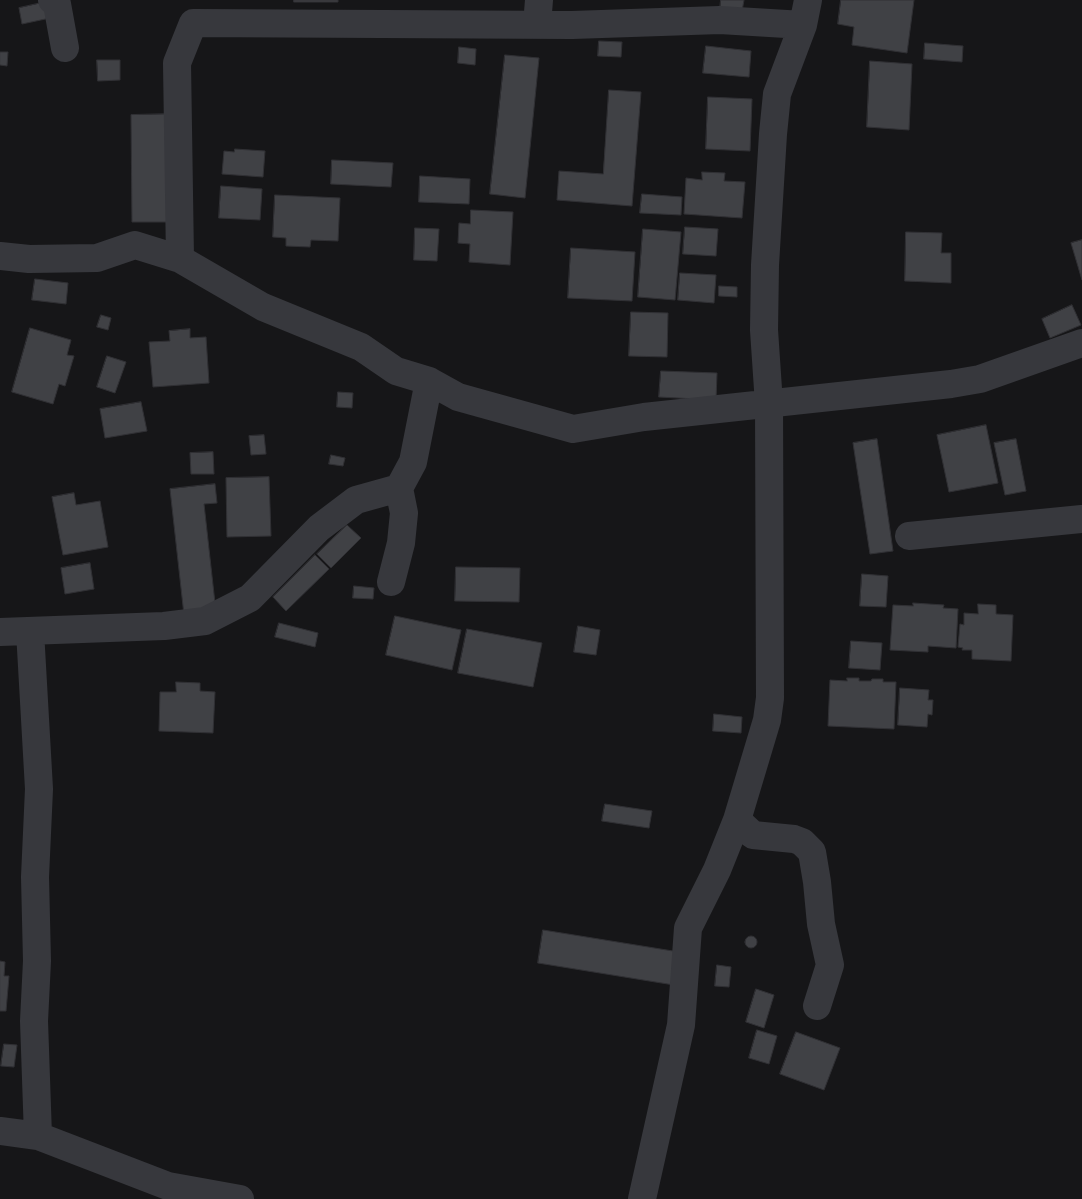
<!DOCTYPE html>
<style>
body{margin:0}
canvas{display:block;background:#161618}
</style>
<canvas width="1082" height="1199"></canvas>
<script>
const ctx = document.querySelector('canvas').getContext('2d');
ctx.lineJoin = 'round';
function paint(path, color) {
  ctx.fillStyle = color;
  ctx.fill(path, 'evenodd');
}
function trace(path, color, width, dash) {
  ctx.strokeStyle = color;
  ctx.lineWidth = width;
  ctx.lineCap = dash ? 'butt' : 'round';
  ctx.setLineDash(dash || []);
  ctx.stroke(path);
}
const building = new Path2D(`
 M294,0H338V2H294Z
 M721,0H744L742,11L720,9Z
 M841,0H914L907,53L852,45L854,27L838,24Z
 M46,2L50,18L22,24L19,8Z
 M599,41L622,42L621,57L598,56Z
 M925,43L963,46L962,62L924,59Z
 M706,46L751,51L749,77L703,73Z
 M459,47L476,49L475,65L458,63Z
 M0,52H8L7,66L0,65Z
 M505,55L539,58L525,198L490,194Z
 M97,60H120V80L98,81Z
 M870,61L912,64L909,130L867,127Z
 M609,90L641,92L632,206L557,200L559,171L603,174Z
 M708,97L752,99L750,151L706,149Z
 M171,114L172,222H132L131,115Z
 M235,149L265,151L263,177L222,174L224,151L234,152Z
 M332,160L393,163L391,187L331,184Z
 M702,172L725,173L724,181L745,182L742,218L684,214L686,178L702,180Z
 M420,176L470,179L469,204L419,202Z
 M221,186L262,189L260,220L219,218Z
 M642,194L682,197L681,215L640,213Z
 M275,195L340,198L338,241L311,240L310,247L286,246V238L273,237Z
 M471,210L513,212L510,265L469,262L470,244L458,243L459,223L470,224Z
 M685,227L718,229L716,256L683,254Z
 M415,228L439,229L437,261L414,260Z
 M643,229L681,232L675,300L638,297Z
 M906,232L942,233L941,253H951V283L905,281Z
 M1082,240V280L1071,243Z
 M571,248L635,252L632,301L568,298Z
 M680,273L716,275L714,303L678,300Z
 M35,279L68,283L66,304L32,300Z
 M719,286L737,287V297L719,296Z
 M1072,305L1081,325L1050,338L1042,319Z
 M631,312L668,313L667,357L629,356Z
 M101,315L111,318L108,330L97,327Z
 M30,328L71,340L67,355L74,356L65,386L59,384L53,404L12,392Z
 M190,329V338L206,337L209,383L153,387L149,342L170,341L169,331Z
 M107,356L126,362L115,393L97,387Z
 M661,371L717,373L716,400L659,397Z
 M338,392L353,393L352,408L337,407Z
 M141,402L147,431L105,438L100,409Z
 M986,425L998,483L949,492L937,435Z
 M264,435L266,454L251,455L249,436Z
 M877,439L893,551L870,554L853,443Z
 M1016,439L1026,491L1005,495L994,443Z
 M213,452L214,474H191L190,453Z
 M331,455L345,458L343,466L329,464Z
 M269,477L271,536L227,537L226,478Z
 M215,484L217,503L204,504L216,612L184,615L170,489Z
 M74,493L76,505L100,501L108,547L63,555L52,497Z
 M347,525L361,538L331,568L317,554Z
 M315,555L329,569L286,611L273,597Z
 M90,563L94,589L65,594L61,568Z
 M456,567L520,568L519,602L455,601Z
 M862,574L888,576L886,607L860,606Z
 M354,586L374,588L373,599L353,598Z
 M913,603L944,605L943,608L958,609L956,648L928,646V652L890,650L893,605L913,606Z
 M978,604L996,605V614L1013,615L1011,661L972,659V650H962L963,648L958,647L960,624L964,625V613L978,614Z
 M395,616L461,630L452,670L386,655Z
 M279,623L318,633L315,647L275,637Z
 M578,626L600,630L596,655L574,652Z
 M467,629L542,643L533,687L458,673Z
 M851,641L882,643L880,670L849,668Z
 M847,678H859V681H871L872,679H883V682H896L894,729L828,726L830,680L847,681Z
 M176,682L200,683V691L215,692L213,733L159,731L160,692H176Z
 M900,688L929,690L928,700H933L932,715L928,714L927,727L898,725Z
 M714,714L742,717L741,733L713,731Z
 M605,804L652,811L649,828L602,821Z
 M543,930L679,952L674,985L538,963Z
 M745 942a6 6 0 1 1 12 0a6 6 0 1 1-12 0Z
 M0,961L5,962L4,976H9L6,1011H0Z
 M717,965L731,967L729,987L715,986Z
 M756,989L774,995L764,1028L746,1022Z
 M757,1030L777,1036L769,1064L749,1058Z
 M796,1032L840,1048L824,1090L780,1074Z
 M4,1044L17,1045L14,1067L1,1066Z`);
paint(building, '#404145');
trace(building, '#303034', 1);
trace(new Path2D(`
 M52,0L57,4L65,48
 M537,25L539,0
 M0,256L29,259L97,258L135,245L180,259L263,307L361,347L396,371L429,381
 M180,259L177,63L193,23L572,25L720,20L803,25
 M909,536L1082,519
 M391,582L401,543L404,513L399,488
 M30,631L39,789L35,877L37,961L34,1021L38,1136
 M0,632L164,626L205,621L250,598L319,528L356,500L399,488L413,462L429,381L458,397L573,429L644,417L951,384L980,379L1082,343
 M737,820L753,835L794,839L802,842L812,852L817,882L821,924L830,965L817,1006
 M0,1131L38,1136L168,1186L240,1199
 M642,1199L681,1025L688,928L717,870L737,820L767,720L770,698L769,404L764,330L765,265L773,134L777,94L803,25L808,0`), '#37383d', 28);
</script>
